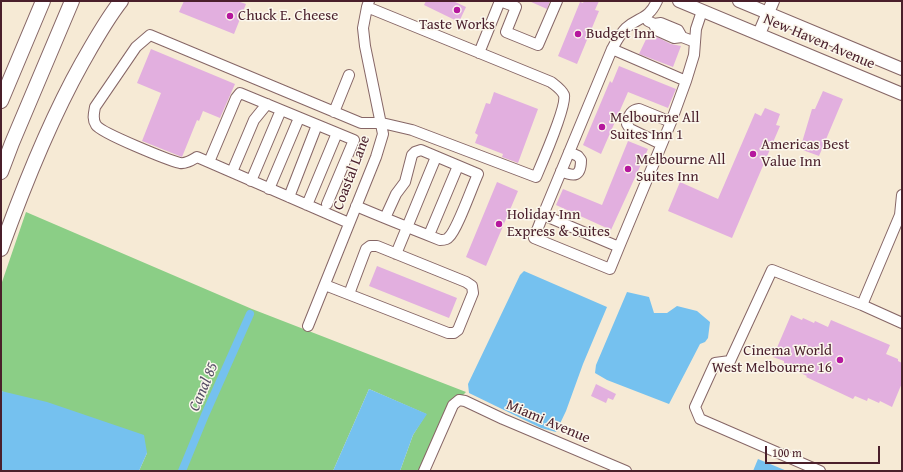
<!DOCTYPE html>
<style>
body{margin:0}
#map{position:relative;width:903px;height:472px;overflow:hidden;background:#f6ead5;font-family:"Gentium Book Plus",serif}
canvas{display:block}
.frame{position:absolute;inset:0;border:2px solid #4a1f2b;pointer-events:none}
.scale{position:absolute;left:765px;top:446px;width:115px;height:18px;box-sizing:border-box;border:2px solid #4a1f2b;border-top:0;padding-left:5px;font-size:12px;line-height:14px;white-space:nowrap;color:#4a1f2b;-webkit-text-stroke:3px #fbf7ec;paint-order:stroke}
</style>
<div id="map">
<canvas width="903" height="472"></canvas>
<div class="frame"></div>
<div class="scale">100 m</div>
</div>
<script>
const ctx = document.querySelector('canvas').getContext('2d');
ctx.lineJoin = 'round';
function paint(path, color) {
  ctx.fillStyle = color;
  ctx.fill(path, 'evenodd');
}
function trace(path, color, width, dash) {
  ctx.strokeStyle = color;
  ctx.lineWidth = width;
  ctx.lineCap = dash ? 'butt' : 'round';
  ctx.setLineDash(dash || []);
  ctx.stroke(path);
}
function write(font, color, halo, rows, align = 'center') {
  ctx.font = font + ' "Gentium Book Plus",serif';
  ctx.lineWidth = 3;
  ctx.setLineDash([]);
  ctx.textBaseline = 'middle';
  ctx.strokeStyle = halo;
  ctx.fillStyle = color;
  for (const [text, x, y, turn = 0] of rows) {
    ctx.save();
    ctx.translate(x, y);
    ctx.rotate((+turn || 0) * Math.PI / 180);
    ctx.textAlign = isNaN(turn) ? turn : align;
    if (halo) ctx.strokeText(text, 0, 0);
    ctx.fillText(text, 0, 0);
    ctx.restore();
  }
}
paint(new Path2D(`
 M26,212L252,309L466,392L454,404L425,471H400L413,435L426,414L369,389L333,471H139L147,453L1,391V285Z`), '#8bce86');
paint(new Path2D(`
 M524,271L607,307L583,364L566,411L556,432L541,428L469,393L468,384L520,275Z
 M627,292L649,297L654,313H667L677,306L697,311L710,322L708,338L705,342L700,344L669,404L607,380L595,373L596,365Z
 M369,389L427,414L413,435L400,471H333Z
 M1,391L47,402L144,435L147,453L139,471H1Z
 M758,459L787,471H753Z`), '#75c1ef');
trace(new Path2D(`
 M182,471L205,415L250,314`), '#75c1ef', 8);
paint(new Path2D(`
 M184,1H237L246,4L234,34L179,12Z
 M426,1H453L466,7L459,22L424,5Z
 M529,1H550L547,9Z
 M584,1H599L595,10L599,11L577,64L558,56L580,2L583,3Z
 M649,33L671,44L681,46L673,67L639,54Z
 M151,49L235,84L220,118L203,111L199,121L197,120L182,157L142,141L161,93L137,83Z
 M619,66L676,89L668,108L628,92L601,154L583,145L610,81L612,83Z
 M823,91L843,99L819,156L800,149L812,109H815Z
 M494,92L538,109L518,163L502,157L503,154L475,143L478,135L475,133L486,103L490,104Z
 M765,108L780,114L776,125L780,126L732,238L668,211L680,182L718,199L755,113L761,116Z
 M628,141L648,149L611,230L556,205L563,189L602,205Z
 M497,182L518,191L486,266L466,257Z
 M377,266L457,298L449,318L369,286Z
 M791,315L802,320L803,318L814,323L815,321L828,327L831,320L890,345L886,354L898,359V361L902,363V383L892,407L880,401L879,403L868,398L867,401L855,396L853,399L806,377L807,376L794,370V368L784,363V361L773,357Z
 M596,384L616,394L613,400L608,398L606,403L591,396Z`), '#e2afdf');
const minor = new Path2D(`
 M500,1L516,7L506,32L538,45L557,1
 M648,21L654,24L661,23L678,30L682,37
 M654,24L656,30L674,38L682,37L695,42
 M612,49L686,81L671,122L619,247L543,215L612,49C616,42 620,34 626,28C640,16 648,20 657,1
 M479,53L500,1
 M686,81L694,55L696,29L702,11
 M334,112L349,75
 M661,144L630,129L627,124C628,116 631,110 639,109L671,122
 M209,162L236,98L240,93L354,140L327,204
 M561,171C574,177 581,177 581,160L578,156L569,152
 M232,172L254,120L267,104
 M251,181L281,110
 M269,189L299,118
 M289,197L317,125
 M307,205L337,133
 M356,206C384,218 412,229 440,240C443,240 447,240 449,237C457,230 472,187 478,174L421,150L415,152L412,155L405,182L396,194L385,218
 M543,215L534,238L610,269L619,247
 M349,223L197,157C192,160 186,164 180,163C168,160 101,133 96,125C92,119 94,113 95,107L136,47L150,35L361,123H382L412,130L536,177C542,163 567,106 564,95C561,89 556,86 551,82L367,7
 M429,235L458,166
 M396,254L436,157
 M325,285L448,333H454L458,330L473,293L472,286L466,282L377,246H370L366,249L349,294
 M862,305L900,215L902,195
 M308,326L376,157L383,134L365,46L363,28L367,7L369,1
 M424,471L453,405L459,400L465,401L503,419L626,471
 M820,471L700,419L695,407L715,363L730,361L772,270L862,305L902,323`);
const major = new Path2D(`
 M679,1L902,94
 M739,1L902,69
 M759,34L773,1`);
const highway = new Path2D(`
 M1,101L43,1
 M1,172L12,143L72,1
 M1,249C24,185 49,122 82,63C94,42 106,20 121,1`);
trace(minor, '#866666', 12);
trace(major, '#866666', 14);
trace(highway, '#866666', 16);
trace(minor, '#fff', 10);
trace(major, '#fff', 12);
trace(highway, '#fff', 14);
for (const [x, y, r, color] of [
 [457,10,4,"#b5179e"],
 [230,16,4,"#b5179e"],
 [578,34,4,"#b5179e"],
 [602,127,4,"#b5179e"],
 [753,154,4,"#b5179e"],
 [628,169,4,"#b5179e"],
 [499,224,4,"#b5179e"],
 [840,360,4,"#b5179e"]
]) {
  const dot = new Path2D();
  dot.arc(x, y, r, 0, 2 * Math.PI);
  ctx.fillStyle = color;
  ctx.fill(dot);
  trace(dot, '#fbf7ec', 1.5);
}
write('15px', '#4a1f2b', '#fbf7ec', [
 ["Chuck E. Cheese",238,16],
 ["Taste Works",457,25,"center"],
 ["Budget Inn",586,34],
 ["Melbourne All",610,118],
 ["Suites Inn 1",610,135],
 ["Americas Best",761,145],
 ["Value Inn",761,162],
 ["Melbourne All",636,160],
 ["Suites Inn",636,177],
 ["Holiday Inn",507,215],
 ["Express & Suites",507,232],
 ["Cinema World",832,351,"right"],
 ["West Melbourne 16",832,368,"right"]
], 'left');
write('15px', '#4a1f2b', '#fbf7ec', [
 ["New Haven Avenue",819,42,23],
 ["Coastal Lane",352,173,-69],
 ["Miami Avenue",548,422,23]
]);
write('italic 16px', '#575066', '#fbf7ec', [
 ["Canal 85",204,387,-67]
]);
</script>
